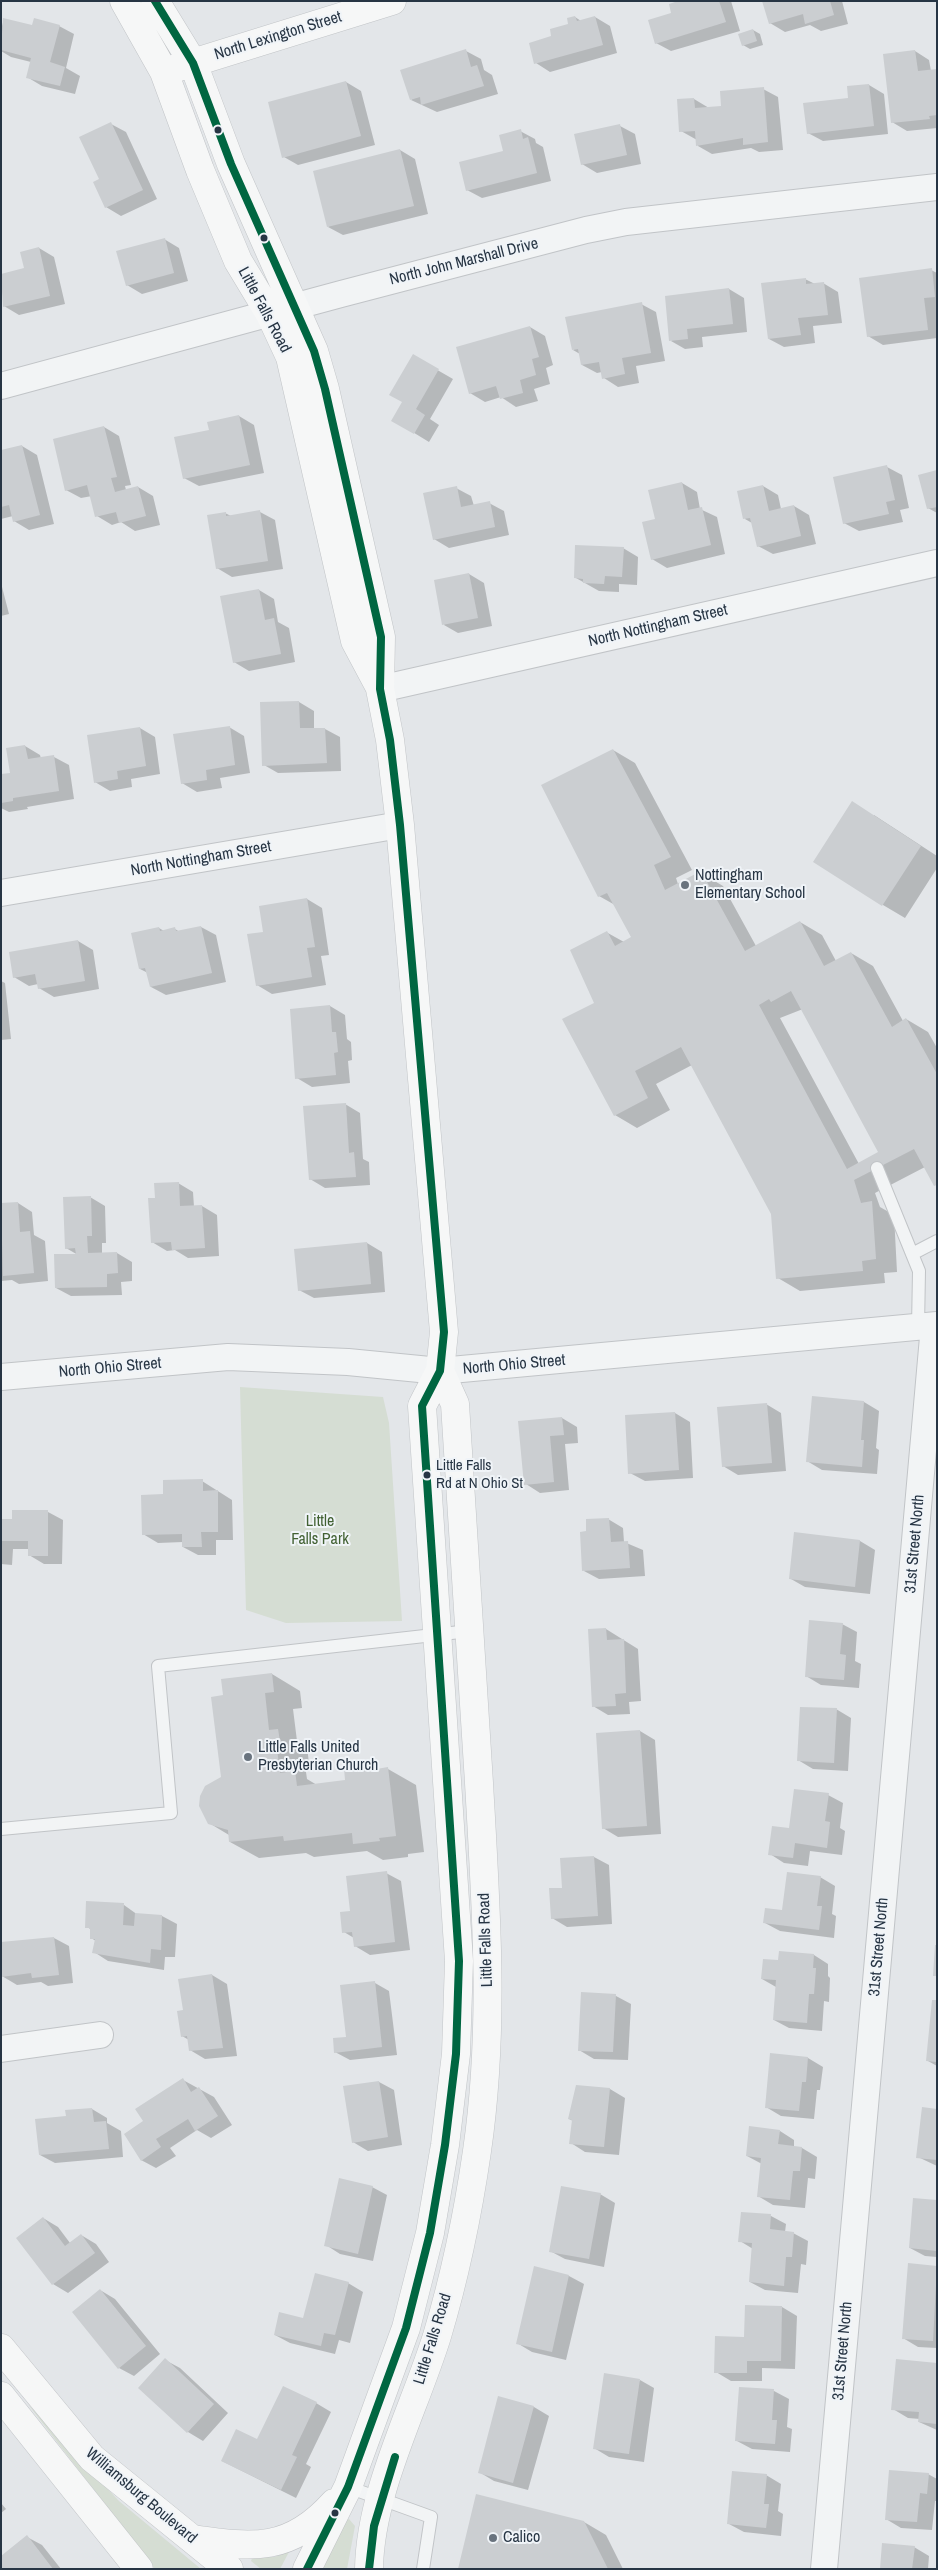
<!DOCTYPE html>
<style>
body{margin:0}
#map{position:relative;width:938px;height:2570px;overflow:hidden;background:#e3e6e9;font-family:"Archivo Narrow",sans-serif}
canvas{display:block}
.frame{position:absolute;inset:0;border:2px solid #273544;pointer-events:none}
</style>
<div id="map">
<canvas width="938" height="2570"></canvas>
<div class="frame"></div>
</div>
<script>
const ctx = document.querySelector('canvas').getContext('2d');
ctx.lineJoin = 'round';
function paint(path, color) {
  ctx.fillStyle = color;
  ctx.fill(path, 'evenodd');
}
function trace(path, color, width, dash) {
  ctx.strokeStyle = color;
  ctx.lineWidth = width;
  ctx.lineCap = dash ? 'butt' : 'round';
  ctx.setLineDash(dash || []);
  ctx.stroke(path);
}
function write(font, color, halo, rows, align = 'center') {
  ctx.font = font + ' "Archivo Narrow",sans-serif';
  ctx.lineWidth = 4;
  ctx.setLineDash([]);
  ctx.textBaseline = 'middle';
  ctx.strokeStyle = halo;
  ctx.fillStyle = color;
  for (const [text, x, y, turn = 0] of rows) {
    ctx.save();
    ctx.translate(x, y);
    ctx.rotate((+turn || 0) * Math.PI / 180);
    ctx.textAlign = isNaN(turn) ? turn : align;
    if (halo) ctx.strokeText(text, 0, 0);
    ctx.fillText(text, 0, 0);
    ctx.restore();
  }
}
paint(new Path2D(`
 M240,1387L383,1397L389,1423L402,1621L286,1623L246,1610Z
 M27,2403L119,2501L201,2569H155Z
 M349,2519L355,2526L347,2569H323L343,2521Z
 M289,2552L280,2569H261L251,2561L253,2556L274,2557Z`), '#d5ddd3');
paint(new Path2D(`
 M682,1H731L740,31L671,51L656,43Z
 M764,1H842L848,24L821,31L810,25L785,32L770,23Z
 M575,17L581,21L595,17L610,26L617,53L550,72L536,63L553,37L570,25Z
 M4,19L33,26H59L74,34L66,68L80,76L75,94L42,86L27,77L31,62L11,57L1,51V30Z
 M753,30L760,34L763,45L750,49L743,45Z
 M466,51L481,59L484,70L492,75L498,94L437,112L411,100Z
 M915,51L929,60L931,71L937,70V128L907,131L892,122Z
 M346,82L361,91L375,145L298,165L284,157Z
 M869,85L884,94L888,134L823,141L808,133L850,100L849,87Z
 M763,89L778,97L783,150L759,152L751,148L712,154L698,146L697,140L681,131L694,99L709,108L723,107Z
 M111,124L126,132L157,199L121,216L106,207L101,180Z
 M620,126L635,134L641,164L597,173L582,164Z
 M520,131L535,139L536,143L543,147L551,181L482,198L467,190L504,152Z
 M400,150L415,159L428,214L343,235L328,227Z
 M164,239L179,248L188,281L142,294L127,285Z
 M39,248L54,257L65,304L19,315L4,306L1,275L25,269Z
 M931,270L937,273V338L883,345L868,336Z
 M805,279L815,284L823,283L838,292L842,323L813,326L815,343L784,347L769,339Z
 M729,289L744,298L747,332L702,337L703,347L685,349L671,341Z
 M641,304L656,312L665,361L636,366L639,383L618,387L604,378L602,372L597,373L582,365L580,354L573,350Z
 M530,327L545,336L553,365L546,368L550,384L534,389L538,401L516,407L501,397L485,402L470,393Z
 M413,356L453,379L430,419L439,425L429,442L393,420L403,402Z
 M239,416L254,425L264,473L199,486L184,478L210,431Z
 M104,427L119,436L131,485L125,486L126,490L138,487L153,496L160,525L135,531L121,522L112,525L97,516L92,496L81,498L66,490Z
 M22,446L37,455L54,524L29,530L14,521L13,516L1,519V452Z
 M887,467L902,475L909,508L900,510L903,522L859,531L844,523Z
 M937,471V513L928,508Z
 M682,483L697,492L700,509L717,517L725,554L667,568L652,559Z
 M763,486L778,495L781,509L794,506L809,515L816,544L773,554L758,546L752,523L745,519Z
 M456,488L471,496L474,506L489,503L504,511L509,535L449,548L434,539Z
 M260,512L275,520L283,569L232,577L217,568L225,513L231,516Z
 M623,548L638,557L637,585L619,584V592L599,591L576,578Z
 M469,574L484,583L492,626L458,633L444,625Z
 M1,583L9,614L1,616Z
 M259,590L274,599L278,622L289,628L295,662L249,671L234,662Z
 M299,702L314,711V729H325L340,737L341,771L278,773L264,765Z
 M229,727L244,736L250,773L220,778L222,788L197,792L182,783Z
 M140,728L155,737L160,774L131,779L132,787L110,791L95,782Z
 M25,746L40,755L41,759L54,757L69,765L74,799L27,807L28,809L9,812L1,808V775L12,774Z
 M613,750L635,763L692,870L676,878L678,884L701,873L723,886L756,946L800,922L822,935L836,961L851,953L873,966L903,1021L906,1019L928,1032L937,1048V1187L925,1167L875,1193L880,1207L894,1215L897,1272L884,1273L885,1283L800,1291L778,1278L772,1213L692,1065L656,1084L670,1110L637,1128L615,1115L595,1004L606,932L624,942L632,938L615,905L599,896ZM803,1009L880,1153L859,1164L780,1018Z
 M874,815L937,856V868L905,918L883,905Z
 M307,899L322,908L329,955L321,956L326,985L272,994L257,985Z
 M201,927L216,935L226,982L166,995L151,987L148,973L140,969L159,928L164,931L175,929L180,932Z
 M78,941L93,950L99,989L54,997L39,988L38,984L29,986L14,977L10,953Z
 M1,981L5,983L11,1039L1,1040Z
 M330,1006L345,1015L347,1039L351,1042L352,1060L348,1061L350,1083L312,1087L297,1078Z
 M345,1104L360,1113L363,1159L369,1162L370,1185L325,1188L310,1179Z
 M178,1183L193,1192L194,1207L202,1206L217,1215L219,1256L188,1258L175,1250L167,1251L152,1242L156,1199Z
 M90,1197L105,1206L106,1243H102V1254L117,1253L132,1262V1281L121,1282L122,1295L71,1296L56,1288L78,1255L66,1248Z
 M18,1203L32,1212L34,1235L45,1241L48,1281L19,1284L12,1280L1,1281V1204Z
 M367,1243L382,1252L385,1292L314,1298L299,1290Z
 M813,1398L864,1402L879,1411L876,1448L879,1450L877,1474L822,1470L807,1461Z
 M766,1404L781,1413L786,1471L738,1475L723,1466Z
 M675,1413L690,1422L693,1478L645,1481L630,1473Z
 M562,1418L577,1427L578,1443L565,1444L569,1490L540,1493L526,1484L520,1422Z
 M202,1481L232,1500L233,1540H216V1555H198L183,1547V1542L158,1543L143,1534L164,1496Z
 M48,1512L63,1520L62,1564H44L29,1555V1549H13L12,1565L1,1564V1520H13Z
 M608,1519L623,1528L624,1542L643,1550L645,1576L599,1579L584,1571L588,1532Z
 M796,1534L860,1541L875,1550L870,1594L805,1587L791,1579Z
 M842,1624L857,1632L855,1661L861,1664L859,1688L821,1685L806,1676Z
 M606,1629L638,1649L641,1701L629,1702L630,1714L608,1715L593,1706Z
 M272,1674L300,1691L302,1708L293,1709L297,1741L307,1746L309,1764L305,1765L307,1779L317,1785L347,1781L371,1766L378,1770L388,1769L416,1785L424,1852L408,1854V1857L383,1860L367,1851L314,1857L306,1853L259,1858L230,1842L229,1835L209,1823L222,1778L225,1697Z
 M836,1709L851,1718L848,1771L813,1769L798,1760Z
 M640,1731L655,1740L661,1834L618,1837L603,1828L597,1734Z
 M828,1795L843,1803L840,1828L845,1831L842,1855L810,1851L808,1866L784,1863L770,1854L790,1830Z
 M594,1857L609,1865L612,1924L567,1927L552,1918L563,1889L561,1859Z
 M386,1873L401,1881L410,1950L370,1955L355,1946L354,1938L344,1932L352,1912Z
 M820,1877L835,1886L832,1914L836,1916L834,1938L780,1931L765,1923L783,1911Z
 M124,1905L138,1915L162,1916L177,1924L175,1957H165L164,1970L108,1961L94,1952L96,1941L91,1938L92,1930L87,1927Z
 M54,1938L69,1946L73,1983L48,1986L41,1982L17,1985L2,1976Z
 M814,1955L828,1964V1976L830,1978L829,2002L824,2001L822,2031L789,2028L774,2020L776,1987L762,1979L780,1962Z
 M212,1975L227,1984L237,2056L205,2059L190,2050L189,2040L182,2036L184,2011Z
 M375,1983L389,1991L397,2055L350,2060L335,2052L347,2038Z
 M582,1994L616,1996L631,2004L628,2060L594,2059L579,2050Z
 M937,2001V2066L928,2061Z
 M771,2055L808,2058L823,2067L820,2090H817L814,2119L781,2116L766,2107Z
 M183,2080L214,2097L232,2125L211,2138L197,2130L170,2148L176,2156L156,2168L141,2160L145,2122Z
 M379,2082L394,2090L402,2145L368,2151L353,2142Z
 M577,2086L610,2089L625,2098L619,2155L585,2152L571,2143L573,2121L569,2119Z
 M92,2109L107,2118V2123L121,2131L123,2157L55,2163L40,2155L67,2117Z
 M937,2110V2166L918,2157Z
 M780,2131L794,2140V2147L802,2148L817,2157L815,2179L808,2178L805,2208L773,2205L758,2196L762,2164L747,2156Z
 M372,2187L387,2195L373,2261L340,2254L326,2245Z
 M600,2194L615,2203L604,2267L565,2259L550,2251Z
 M937,2201V2257L925,2256L910,2248Z
 M742,2213L771,2216L786,2224L785,2232L793,2233L808,2241L806,2265L801,2264L798,2293L765,2290L750,2282L753,2249L740,2241Z
 M43,2218L58,2227L70,2243L81,2235L96,2244L109,2262L68,2293L53,2284L18,2238Z
 M937,2267V2348L918,2347L903,2338Z
 M535,2268L569,2276L584,2284L566,2360L532,2352L517,2343Z
 M348,2283L363,2292L350,2343L339,2340L335,2354L290,2343L275,2335L304,2319Z
 M100,2290L115,2299L160,2354L134,2376L119,2368Z
 M782,2307L797,2316L795,2369L762,2368V2381H731L716,2372L745,2338Z
 M165,2360L180,2368L228,2413L203,2441L188,2432L139,2388Z
 M937,2364V2430L919,2422L920,2419L908,2418L893,2409Z
 M640,2380L654,2388L644,2462L609,2457L594,2448Z
 M740,2388L774,2391L789,2399L787,2427L792,2429L790,2452L752,2449L737,2441Z
 M499,2397L534,2407L549,2416L528,2490L494,2481L479,2472Z
 M316,2403L331,2412L306,2464L311,2467L296,2498L222,2461Z
 M928,2474L937,2479V2501H935L932,2530L901,2528L886,2519Z
 M766,2475L781,2484L778,2511L783,2514L781,2536L744,2532L729,2524Z
 M1,2503L6,2509L1,2513Z
 M584,2522L606,2535L623,2569H459Z
 M27,2537L42,2545L61,2569H1Z
 M914,2547L929,2556L928,2569H881Z`), '#0003');
paint(new Path2D(`
 M678,1H719L726,22L655,44L648,20L671,13L669,4Z
 M762,1H830L834,15L805,24L803,14L769,24Z
 M575,16L577,21L595,16L603,45L534,64L529,43L551,36L550,29L568,24L567,18Z
 M3,18L32,25L34,18L60,25L50,62L65,67L60,86L26,78L31,58L1,50Z
 M753,29L757,41L742,46L738,34Z
 M466,49L471,67L477,65L484,86L421,105L420,97L410,100L400,70Z
 M915,50L918,71L937,69V115L929,116L930,119L891,123L883,54Z
 M346,81L361,136L282,158L268,102Z
 M869,84L874,126L807,134L803,103L848,98L847,86Z
 M764,87L768,142L743,145V138L696,146L695,131L679,132L677,99L694,98L695,108L721,106L720,91Z
 M111,122L143,190L105,208L93,182L99,179L79,137Z
 M620,124L627,155L581,165L574,134Z
 M521,129L523,139L528,137L537,173L466,191L459,162L503,151L499,135Z
 M400,149L414,206L327,227L313,171Z
 M165,238L174,273L126,286L116,251Z
 M39,247L50,296L3,307L1,274L24,268L20,252Z
 M932,268L935,297L924,298L928,330L867,337L859,278Z
 M806,278V284L824,282L828,315L798,318L801,335L768,339L761,283Z
 M729,288L733,324L687,329L688,339L669,341L665,296Z
 M642,302L651,353L622,358L625,374L602,379L599,362L581,365L578,349L572,350L565,317Z
 M530,326L539,357L532,359L536,375L520,380L523,393L500,399L496,386L469,394L456,347Z
 M413,354L439,369L416,409L425,415L414,434L391,421L402,402L389,395Z
 M239,415L250,465L183,479L174,437L209,430L207,422Z
 M104,426L117,477L111,478L115,492L138,486L146,516L119,523L116,512L95,517L87,485L65,491L53,439Z
 M22,445L40,515L13,522L9,505L1,507V450Z
 M887,465L895,500L886,502L889,514L843,524L833,477Z
 M937,470V507L927,509L918,475Z
 M682,482L688,510L702,507L711,545L651,560L642,522L655,519L648,490Z
 M763,485L769,511L794,505L801,536L757,547L750,518L743,519L737,491Z
 M457,486L461,507L490,501L495,527L433,540L423,493Z
 M260,510L268,561L216,569L207,515L226,512V516Z
 M575,545L624,547L622,577L605,576L604,584L583,583V579L574,578Z
 M469,573L478,618L442,625L434,580Z
 M259,589L265,620L274,618L281,654L233,663L220,596Z
 M299,701L300,728H325L327,763L262,766L260,702Z
 M230,726L235,765L206,770L207,780L181,784L173,734Z
 M140,727L146,766L117,771L118,779L94,783L87,735Z
 M25,745L28,759L54,755L59,791L13,798V801L1,803V774L10,773L6,748Z
 M613,749L671,857L654,865L665,890L701,871L745,951L800,921L824,966L851,952L892,1027L906,1018L937,1074V1185L934,1186L914,1149L854,1180L861,1203L872,1201L876,1259L862,1261L863,1271L776,1279L771,1214L681,1047L635,1071L648,1098L614,1116L562,1019L594,1003L570,950L607,931L615,946L631,937L607,893L598,897L541,785ZM791,991L878,1152L847,1169L759,1005L769,999L771,1002Z
 M852,801L921,846L882,906L813,862Z
 M307,898L315,947L307,948L312,977L256,986L247,934L263,932L259,906Z
 M201,926L212,973L150,987L145,968L139,969L131,933L159,927L160,931L175,927L176,931Z
 M78,940L85,981L38,989L35,974L13,978L9,952Z
 M330,1005L332,1032H336L338,1052L334,1053L336,1075L295,1079L290,1009Z
 M346,1103L349,1153L354,1152L356,1177L309,1180L303,1106Z
 M179,1182L180,1206L202,1205L205,1248L172,1250L171,1242L151,1243L148,1198H155L154,1183Z
 M91,1196L92,1236H87L88,1253L117,1252L118,1273L107,1274V1287L55,1288L54,1254H76L75,1248L65,1249L63,1197Z
 M18,1202L20,1232L30,1231L34,1273L3,1276L1,1203Z
 M367,1242L371,1284L298,1291L294,1249Z
 M812,1396L864,1401L861,1440H864L862,1467L806,1462Z
 M767,1403L772,1463L722,1467L717,1407Z
 M675,1412L679,1470L628,1474L625,1415Z
 M562,1417L564,1435L550,1436L554,1482L524,1485L518,1421Z
 M203,1479V1491L218,1490V1532H201L202,1547H182V1534L142,1535L141,1495L163,1494V1480Z
 M12,1510H48V1556H28V1541H1V1519H12Z
 M609,1518L611,1542L628,1541L630,1568L582,1571L580,1532L586,1531V1519Z
 M794,1532L860,1540L855,1587L789,1579Z
 M809,1620L843,1623L840,1654L846,1655L844,1680L805,1677Z
 M606,1628L607,1640L624,1639L626,1693L615,1694L616,1706L592,1707L588,1629Z
 M272,1673L274,1692L265,1693L269,1730L278,1729L281,1748L277,1749L280,1773L295,1771L297,1786L345,1780L344,1768L371,1765V1770L388,1767L396,1836L379,1838L380,1841L353,1844L352,1833L284,1841L283,1836L229,1842L228,1830L208,1824L199,1806L200,1796L205,1786L221,1777L211,1697L223,1695L221,1679Z
 M800,1707L837,1708L834,1763L797,1761Z
 M640,1730L647,1826L602,1829L596,1733Z
 M794,1789L829,1793L825,1821L830,1822L827,1848L795,1843L793,1858L768,1855L772,1826L789,1828Z
 M594,1856L598,1916L551,1919L549,1888H562L560,1858Z
 M387,1871L395,1942L354,1947L352,1932L342,1933L340,1912L350,1911L346,1876Z
 M787,1872L821,1876L817,1906H822L819,1930L763,1923L765,1908L782,1910Z
 M86,1901L124,1903L123,1925L134,1926L135,1913L162,1915L161,1950L151,1949L150,1963L92,1953L95,1939H90V1928H85Z
 M54,1937L59,1975L32,1978L31,1973L1,1977V1942Z
 M935,1945H937V1976H933Z
 M779,1951L814,1954L813,1968H816L814,1994H809L807,2023L773,2020L776,1980L761,1979L763,1959L778,1960Z
 M212,1974L223,2048L189,2051L187,2036L181,2037L177,2011L183,2010L178,1979Z
 M375,1981L382,2047L334,2053L333,2038L346,2037L340,1985Z
 M581,1992L616,1994L613,2052L578,2051Z
 M932,2000H937V2062L926,2061Z
 M770,2053L808,2057L806,2082H802L799,2111L765,2108Z
 M183,2078L191,2092L199,2087L218,2116L195,2131L188,2119L156,2139L161,2147L141,2161L124,2134L143,2121L135,2109Z
 M379,2081L388,2137L352,2143L343,2086Z
 M576,2085L610,2088L604,2147L569,2144L572,2120L568,2119Z
 M922,2107L937,2109V2160L916,2158Z
 M92,2108L94,2122L106,2121L109,2149L39,2155L35,2119L66,2116L65,2110Z
 M749,2126L780,2130L778,2144L802,2147L800,2171H793L790,2200L757,2197L761,2158L746,2156Z
 M339,2178L373,2186L358,2254L324,2246Z
 M561,2186L601,2193L589,2259L549,2252Z
 M913,2198L937,2200V2251L909,2248Z
 M741,2212L771,2214L770,2229L794,2232L792,2257H786L784,2286L749,2282L752,2243L738,2242Z
 M43,2217L65,2246L81,2234L95,2253L52,2285L16,2238Z
 M908,2263L937,2266L933,2341L902,2339Z
 M534,2266L569,2275L552,2352L516,2344Z
 M315,2273L349,2282L335,2335L324,2333L321,2346L274,2335L279,2312L303,2318Z
 M100,2289L146,2346L118,2369L72,2312Z
 M745,2305L782,2306L781,2361H747V2373H714L715,2336L744,2337Z
 M165,2358L214,2404L187,2433L138,2388Z
 M896,2359L937,2363V2424L918,2422L919,2412L891,2410Z
 M604,2373L640,2379L629,2454L593,2449Z
 M283,2386L317,2402L292,2455L297,2457L281,2490L221,2461L236,2429L257,2439Z
 M739,2387L774,2389L772,2420H777L775,2444L735,2441Z
 M498,2396L534,2406L513,2483L478,2473Z
 M889,2470L929,2473L927,2494L920,2493L917,2522L885,2520Z
 M732,2471L767,2474L764,2504H769L766,2528L727,2524Z
 M476,2494L584,2521L608,2569H458Z
 M27,2535L53,2569H1V2556Z
 M882,2543L915,2546L912,2569H880Z`), '#cbced1');
const lane = new Path2D(`
 M877,1168L919,1271L918,1327
 M912,1254L937,1241
 M1,1829L171,1813L158,1666L469,1631
 M348,2487L431,2517L423,2569`);
const street = new Path2D(`
 M1,386L341,294L586,230L626,222L937,187
 M380,689L937,563
 M1,893L400,825
 M1,1377L228,1357L348,1362L440,1371L937,1325
 M1,2049L100,2035
 M824,2569L934,1326`);
const secondary = new Path2D(`
 M124,1L164,72L200,170L238,261L270,314L290,357L355,641L379,686
 M155,1L193,63L231,164L314,351L325,389L381,637L380,689L390,740L400,825L444,1332L440,1371L422,1406L459,1961L456,2054L445,2145L430,2233L406,2328L348,2487L307,2569
 M176,68L392,1
 M1,2348L92,2458L229,2569
 M1,2396L139,2569
 M193,2539C254,2548 290,2552 334,2503
 M369,2569C370,2492 414,2410 437,2336C455,2276 468,2213 477,2151C495,2028 486,1906 479,1783C471,1657 464,1531 455,1404L440,1371`);
trace(lane, '#c1c4c7', 14);
trace(street, '#c1c4c7', 28);
trace(secondary, '#c1c4c7', 29);
trace(lane, '#f2f4f5', 12);
trace(street, '#f2f4f5', 26);
trace(secondary, '#f6f7f7', 28);
trace(new Path2D(`
 M155,1L193,63L231,164L314,351L325,389L381,637L380,689L390,740L400,825L444,1332L440,1371L422,1406L459,1961L456,2054L445,2145L430,2233L406,2328L348,2487L307,2569
 M369,2569L374,2526L395,2457`), '#006641', 8);
for (const [x, y, r, color] of [
 [218,130,4.5,"#273544"],
 [264,238,4.5,"#273544"],
 [685,885,5,"#69737e"],
 [427,1475,4.5,"#273544"],
 [248,1757,5,"#69737e"],
 [335,2513,4.5,"#273544"],
 [493,2538,5,"#69737e"]
]) {
  const dot = new Path2D();
  dot.arc(x, y, r, 0, 2 * Math.PI);
  ctx.fillStyle = color;
  ctx.fill(dot);
  trace(dot, '#f0f4f8', 2);
}
write('15px', '#273544', '#f0f4f8', [
 ["Little Falls",436,1466],
 ["Rd at N Ohio St",436,1484]
], 'left');
write('16px', '#273544', '#f0f4f8', [
 ["North Lexington Street",278,36,-17],
 ["North John Marshall Drive",464,262,-14],
 ["Little Falls Road",264,310,62],
 ["North Nottingham Street",658,626,-13],
 ["North Nottingham Street",201,859,-10],
 ["North Ohio Street",514,1365,-5],
 ["North Ohio Street",110,1368,-5],
 ["31st Street North",915,1544,-85],
 ["Little Falls Road",486,1940,-92],
 ["31st Street North",879,1947,-85],
 ["Little Falls Road",433,2339,-73],
 ["31st Street North",843,2351,-85],
 ["Williamsburg Boulevard",141,2496,40]
]);
write('16px', '#273544', '#f0f4f8', [
 ["Nottingham",695,876],
 ["Elementary School",695,894],
 ["Little Falls United",258,1748],
 ["Presbyterian Church",258,1766],
 ["Calico",503,2538]
], 'left');
write('16px', '#426133', '#f0f4f8', [
 ["Little",320,1522],
 ["Falls Park",320,1540]
]);
</script>
